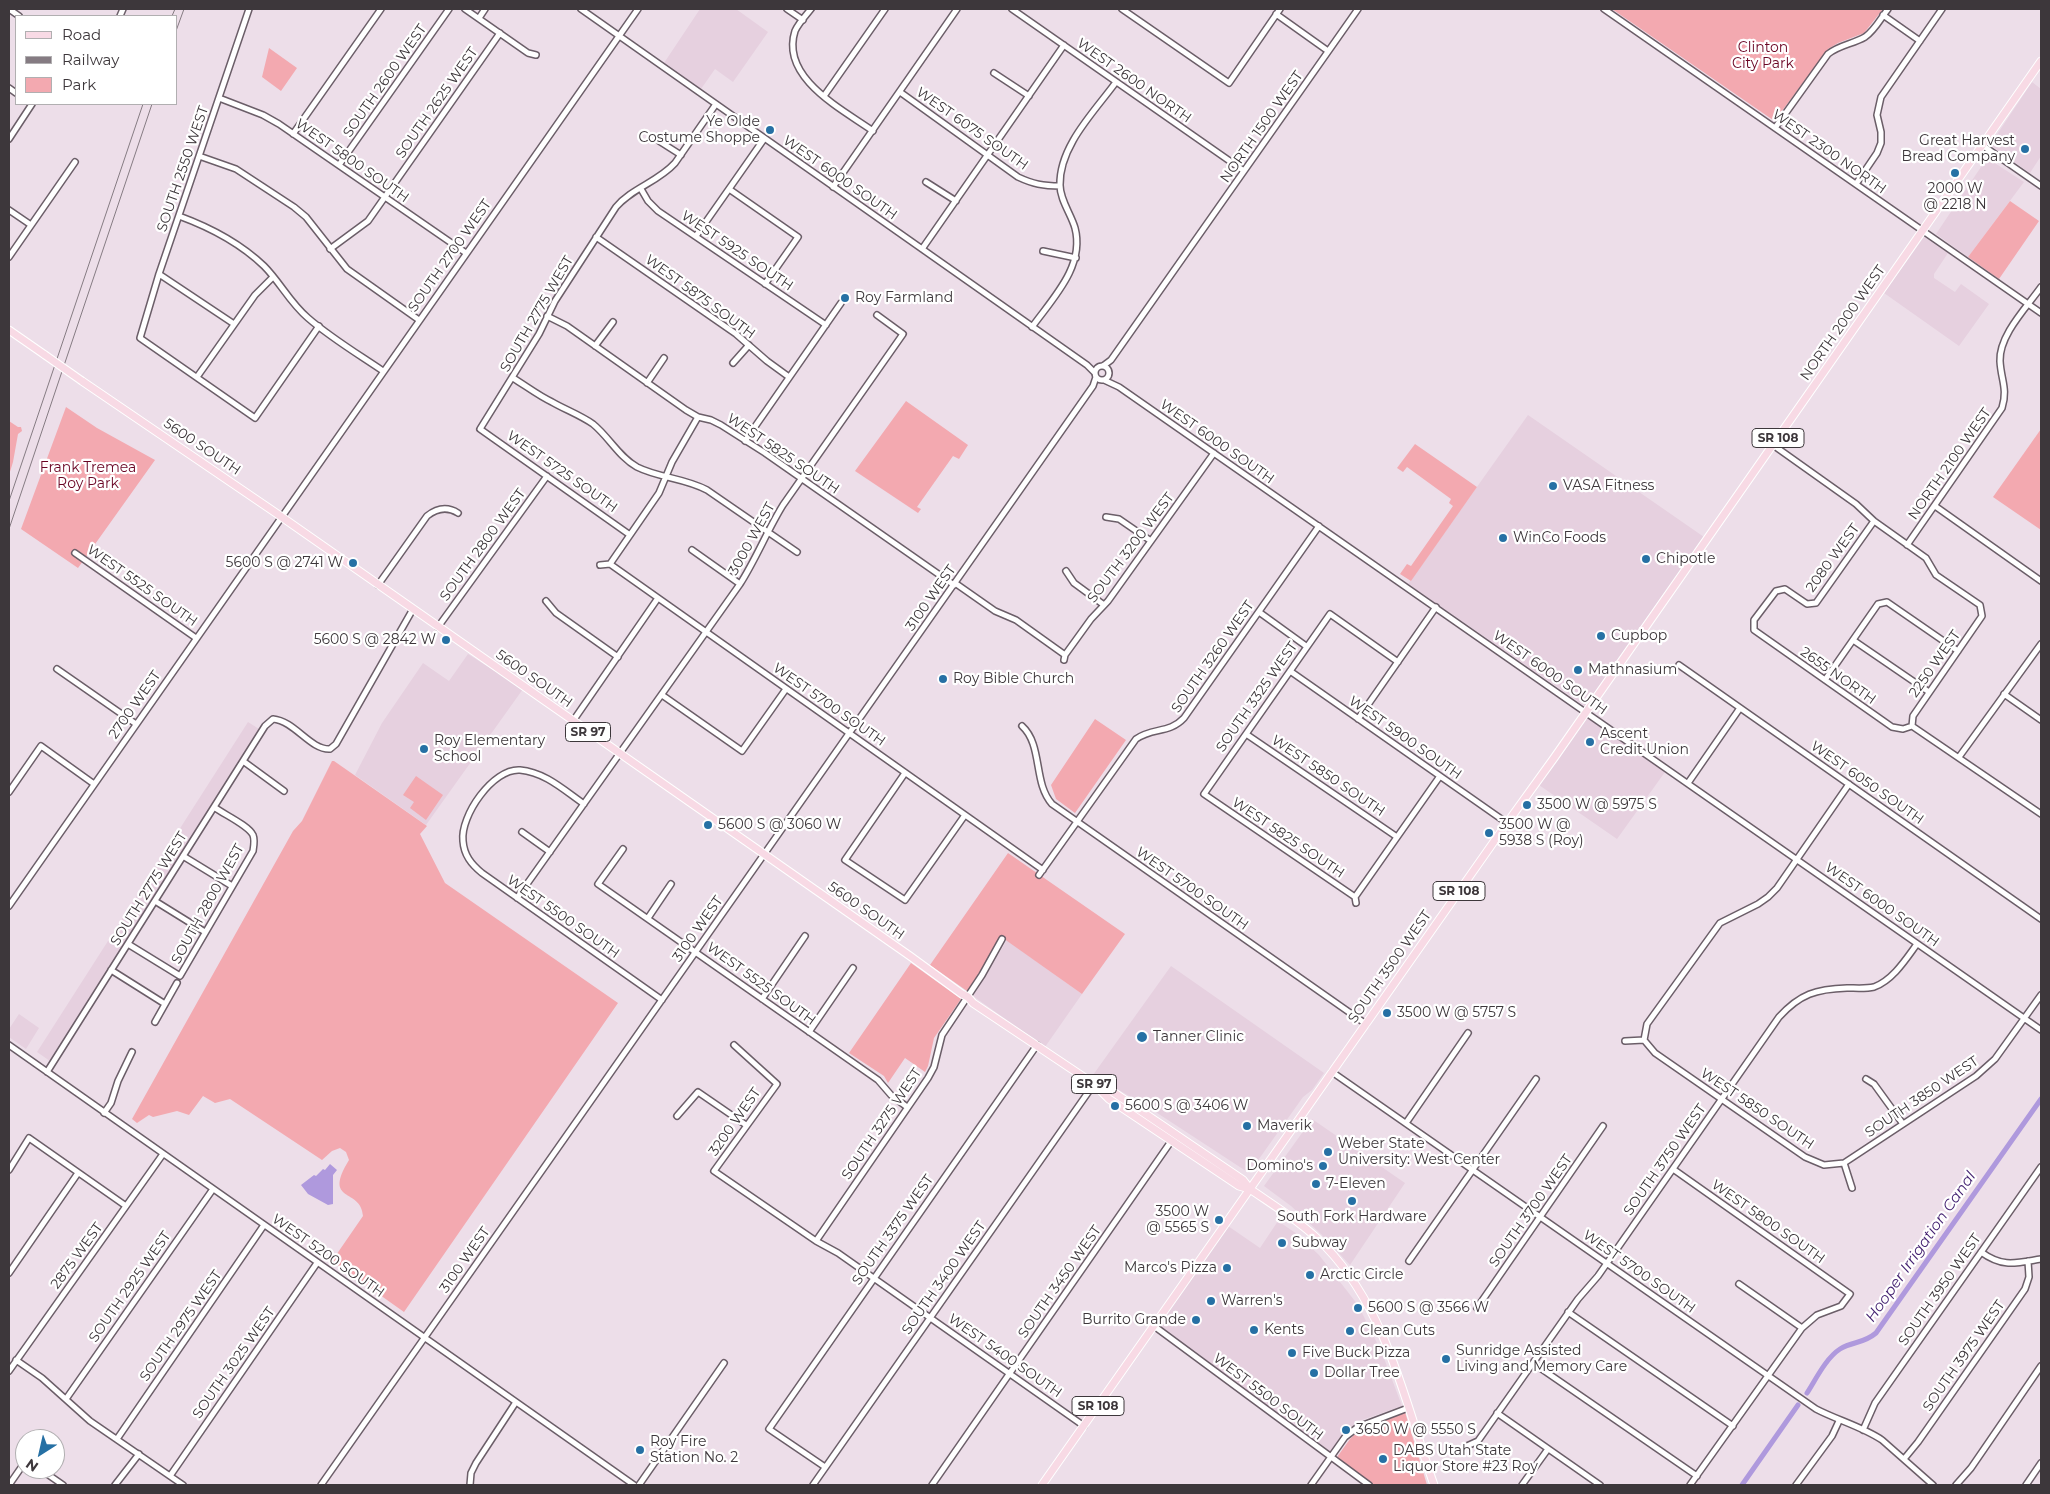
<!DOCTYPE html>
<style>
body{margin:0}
#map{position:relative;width:2050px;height:1494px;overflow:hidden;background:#eddee9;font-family:Montserrat,sans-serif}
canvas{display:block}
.frame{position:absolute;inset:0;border:10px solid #3d373b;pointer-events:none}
.legend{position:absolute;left:15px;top:15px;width:162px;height:90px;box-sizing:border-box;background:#fff;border:1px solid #b1afb1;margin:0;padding:6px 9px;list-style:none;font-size:15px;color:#3d373b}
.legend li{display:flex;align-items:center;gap:10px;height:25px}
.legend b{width:25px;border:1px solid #b1afb1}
.north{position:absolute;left:15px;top:1429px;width:50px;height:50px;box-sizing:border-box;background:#fff;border:1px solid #b1afb1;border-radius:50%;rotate:215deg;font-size:14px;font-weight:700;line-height:20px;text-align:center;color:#3d373b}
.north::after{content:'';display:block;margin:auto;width:18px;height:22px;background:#2670a4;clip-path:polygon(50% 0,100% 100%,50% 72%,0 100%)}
</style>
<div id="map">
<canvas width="2050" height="1494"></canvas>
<div class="frame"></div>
<ul class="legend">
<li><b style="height:6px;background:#f8dae5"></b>Road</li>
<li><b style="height:6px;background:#857b82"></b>Railway</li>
<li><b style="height:14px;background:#f3a9b0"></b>Park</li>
</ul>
<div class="north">N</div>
</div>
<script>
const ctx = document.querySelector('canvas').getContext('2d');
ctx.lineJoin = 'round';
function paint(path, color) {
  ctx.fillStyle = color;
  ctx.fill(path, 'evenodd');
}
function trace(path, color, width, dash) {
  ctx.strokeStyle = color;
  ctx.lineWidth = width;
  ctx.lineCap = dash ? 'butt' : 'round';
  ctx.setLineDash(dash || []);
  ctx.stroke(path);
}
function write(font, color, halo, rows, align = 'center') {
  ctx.font = font + ' Montserrat,sans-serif';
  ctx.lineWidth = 4.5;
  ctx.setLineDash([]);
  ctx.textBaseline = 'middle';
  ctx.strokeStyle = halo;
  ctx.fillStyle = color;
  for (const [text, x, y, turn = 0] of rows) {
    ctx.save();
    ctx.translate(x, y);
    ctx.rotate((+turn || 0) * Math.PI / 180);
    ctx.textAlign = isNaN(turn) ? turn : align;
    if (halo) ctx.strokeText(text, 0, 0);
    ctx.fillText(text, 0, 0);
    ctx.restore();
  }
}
paint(new Path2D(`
 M700,9H736L768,32L733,82L715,69L701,89L664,63Z
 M2032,82L2041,89V156L2030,173L1990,145Z
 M1987,158L2024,182L1968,257L1936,234Z
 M1924,237L1948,253L1934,274V278L1955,292L1961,284L1989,304L1959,346L1884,293Z
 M1528,415L1704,537L1585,706L1408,584Z
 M468,654L523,689L426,825L355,775L382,723L423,663L449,681Z
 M1588,715L1665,772L1617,839L1539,785Z
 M248,722L259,729L50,1061L37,1052Z
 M1007,940L1082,994L1045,1047L973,996Z
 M1171,966L1324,1073L1312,1090L1303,1097L1249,1173L1148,1107L1093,1075Z
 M19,1014L39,1028L26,1049L9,1037V1029Z
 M1312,1119L1405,1183L1350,1265L1321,1234L1291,1206L1264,1186Z
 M1278,1221L1297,1234L1319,1255L1358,1305L1382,1353L1402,1406L1359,1421L1343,1434L1331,1452L1157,1327L1228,1226L1260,1248Z`), '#e6d0df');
paint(new Path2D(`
 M1612,9H1883L1864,33L1838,43L1828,49L1776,119L1773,120Z
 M269,48L297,68L281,91L262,77Z
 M2010,201L2039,221L1999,279L1968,257Z
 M906,401L968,445L959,459L953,456L917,507L921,509L918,513L855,471Z
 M66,407L97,428L155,460L78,568L21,529Z
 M9,421L18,427H21L22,431L18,434L13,462L9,475Z
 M2041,429V530L1993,497Z
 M1415,444L1477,487L1411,581L1400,574L1407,564L1411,566L1453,506L1449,503L1451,499L1407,467L1403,472L1397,468Z
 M1095,719L1126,740L1075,813L1056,799L1051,785Z
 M332,761H334L427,826L420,834L445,883L618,1003L404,1312L332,1261L363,1216C361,1187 322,1204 349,1160L346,1152L340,1148L332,1151L322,1160L230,1099L215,1103L203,1096L189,1115L177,1111L153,1117L149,1115L137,1123L132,1119L293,831L302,821Z
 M416,776L443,795L426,820L410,808L414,802L403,795Z
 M1008,853L1125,934L1082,994L1000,936L980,973L967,991L930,965Z
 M911,963L961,999L934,1038L928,1066L925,1072L905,1058L888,1083L884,1076L849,1053Z
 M1405,1412L1427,1485H1371L1335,1460L1350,1439L1363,1426Z`), '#f3a9b0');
paint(new Path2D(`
 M330,1164L337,1170L333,1175V1204L328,1205L308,1194L301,1185L314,1175L316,1176L323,1169L325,1170Z`), '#af99dd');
trace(new Path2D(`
 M1807,1393C1816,1379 1826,1358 1840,1349C1853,1341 1863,1344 1876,1333L2041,1099
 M1742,1485L1798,1405`), '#af99dd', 5);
const minor = new Path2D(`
 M9,9L19,16
 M249,9L159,274L140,338L255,418L319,326
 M465,9L528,53L536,55
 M581,9L1087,365L1095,373
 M787,9L803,20
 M811,9C806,15 798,24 795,31C780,78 842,109 873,131
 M1012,9L1244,171
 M1122,9L1229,83L1280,9
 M1604,9L2041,313
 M1276,14L1328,51
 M1883,15L1920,41
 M120,16L123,9
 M479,18L485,9
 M994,73L1029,96
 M9,88L16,93
 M900,92L1018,177C1033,184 1043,186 1060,186
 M824,96L885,9
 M219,98L263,115L279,124L466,253
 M1775,128L1828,54C1839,45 1853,44 1865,37C1875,30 1881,18 1888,9
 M293,134L381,9
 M9,139L32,104
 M659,141L681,155
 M1982,145L2041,186
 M199,156L236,169L294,207L306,217L347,269L419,320
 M339,165L449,9
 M926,182L956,201
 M1856,184L1877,153L1881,143V132L1877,115L1881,97L1942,9
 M833,187L957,9
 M641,189L648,201L658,211L826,325
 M729,189L798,237L765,284
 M9,210L31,225
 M179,216C209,227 240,243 264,266C280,282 290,303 308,318C331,338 358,354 383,371
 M696,236L764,139
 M596,237L736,334L767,361L789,377
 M330,249L368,221L500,33
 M922,249L1064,45
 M1043,251L1076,258
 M9,257L75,162
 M159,274L234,324
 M547,316L567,326L686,410L698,417L711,420L721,425L765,453L954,585
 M1032,327C1053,298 1085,266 1075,228C1071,214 1060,200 1060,185C1059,146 1095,111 1116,82
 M595,346L613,322
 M733,363L749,345
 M1103,366L1111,360L1358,9
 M1095 373a7 7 0 1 1 14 0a7 7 0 1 1-14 0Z
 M197,377L255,295L273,277
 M513,378C526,386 539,396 552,402C566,410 580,415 593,424C609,437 619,457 637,467C659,478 685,478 707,490L797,552
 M1104,380L1119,387L2041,1030
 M647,383L664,358
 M745,441L841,303
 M1773,445L1856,504L1874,521L1926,558L1936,575L1980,605L1982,616L1913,716L1912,726
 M1935,506L2041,581
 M1106,517L1119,519L1151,541
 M1874,521L1816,603L1807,604L1785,589L1776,591L1754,620V630L1892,727L1903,729L1912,726
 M630,535L480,429L539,334L555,301L616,207C632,188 658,182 675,163L716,104
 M1907,545L2002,408C2008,389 2001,380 2000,361C1999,335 2027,307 2041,287
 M692,550L740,584
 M75,553L196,638
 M610,564L659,493L672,462L698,417
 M600,565L610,564L1043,870
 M1066,571L1074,583L1104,605
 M955,583L995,611L1016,620L1065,655
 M378,585L427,516C437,508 447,506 458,513
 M546,601L556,613L618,657
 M1259,612L1306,646
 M438,627L547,476
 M1853,640L1929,692
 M1064,660L1065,655L1091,619L1108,601L1214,453
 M1679,665L2041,919
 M57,669L136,724
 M1290,671L1507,823
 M1825,680L1878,604L1887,602L1958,651
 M2004,694L2041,720
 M662,695L742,751L786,689
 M1358,719L1436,607
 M573,721L658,598
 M1022,726C1043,745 1033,783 1052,804L1366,1024
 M1912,726L2041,814
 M1246,734L1397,837
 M1959,757L2041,644
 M243,761L284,791
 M905,773L845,860L905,900L965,815
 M1688,783L1740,708
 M9,792L41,746L94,784
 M584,804C565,791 545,772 520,770C493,768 460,816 463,841C464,855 471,864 482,873L662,1000
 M522,832L550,852
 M623,849L598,884L878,1080L891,1095L907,1107
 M183,856L232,886
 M1039,875L1136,739C1153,727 1169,734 1184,718L1319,526
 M1355,897L1440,776
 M517,898L740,584C756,559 767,531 783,505L903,334L877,315
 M155,901L205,932
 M1356,903L1355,897L1204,794L1330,614L1398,662
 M9,906L638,9
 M648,918L671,884
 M128,944L180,976L253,851C254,845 255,840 253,835C248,825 223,814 214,807
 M111,970L165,1004
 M762,999L805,936
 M155,1022L177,983
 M809,1032L853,968
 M1644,1040L1655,1053L1805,1157L1824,1165L1844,1163L1852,1188
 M1625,1041L1644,1040L1647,1024L1720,923L1758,904L1768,897L1777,888L1849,784
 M9,1045L634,1485
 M734,1045L777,1084L714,1171L816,1241L838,1253L1084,1426
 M47,1072L265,726L273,719C295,721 310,750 330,749L336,744L413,609
 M1332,1072L1816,1409C1837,1420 1863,1427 1882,1440L1933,1485
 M1866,1079L1874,1084L1903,1124
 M104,1113L111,1103L118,1081L132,1052
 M677,1116L698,1092L746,1125
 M1406,1123L1468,1033
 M1844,1163L1976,1076L1995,1059L2041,995
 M1673,1169L1850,1294L1841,1306L1817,1315L1802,1328L1690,1485
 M9,1170L29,1138L126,1206
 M816,1241L928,1078L934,1067L942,1035L982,975L1002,939
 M1981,1252C2003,1268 2016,1263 2041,1259
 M1409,1261L1536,1079
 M9,1273L78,1173
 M1739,1284L1802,1328
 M1477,1308L1603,1126
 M1568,1312L1733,1426
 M1154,1326L1369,1485
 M16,1360L42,1378L90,1421L183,1485
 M1533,1363L1697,1476
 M9,1371L163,1154
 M66,1399L213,1189
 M1497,1413L1600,1485
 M1863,1430L1875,1403L2041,1167
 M117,1439L264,1225
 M1467,1446L1478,1441L1578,1299L1598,1276L1779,1017C1800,994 1816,989 1847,988C1855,988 1866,989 1874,987C1893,980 1906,959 1917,944
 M1904,1459L1918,1442L2025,1289L2029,1277L2028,1261
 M825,1467L769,1429L1037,1045
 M40,1469L63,1485
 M170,1476L317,1263
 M9,1485L25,1462
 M115,1485L139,1454
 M321,1485L1020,490L1093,386L1096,377
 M470,1485L471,1473L476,1463L516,1402
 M639,1485L724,1363
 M813,1485L1094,1084
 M932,1485L1172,1140
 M1311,1485L1345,1437L1358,1427L1408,1408
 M1522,1485L1548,1449
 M1796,1485L1832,1436L1839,1421
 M1956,1485L1971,1468L2041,1366
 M2026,1485L2041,1463`);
const major = new Path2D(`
 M9,330L45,355
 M82,381L276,513L910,956L962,994L968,997L973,1003L1094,1084
 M1250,1189L1239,1186L1109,1099L1094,1084L1113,1092L1243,1180L1250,1189C1276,1207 1304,1224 1326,1247C1388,1312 1405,1403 1434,1485
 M1042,1485L1507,823L1554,758L2041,61`);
trace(minor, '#6b5e68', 8);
trace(major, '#fff', 9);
trace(minor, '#fff', 5);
trace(major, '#f8dae5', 7);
trace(new Path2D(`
 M172,16L175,9
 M176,31L184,9
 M9,501L143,104
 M9,529L152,104`), '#857b82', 1);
const majorBridge = new Path2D(`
 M45,355L82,381`);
trace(majorBridge, '#fff', 9, []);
trace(majorBridge, '#f8dae5', 7);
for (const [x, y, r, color] of [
 [770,130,5,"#2670a4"],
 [2025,149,5,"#2670a4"],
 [1955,173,5,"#2670a4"],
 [845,298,5,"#2670a4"],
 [1553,486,5,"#2670a4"],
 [1503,538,5,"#2670a4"],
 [1646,559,5,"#2670a4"],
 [353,563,5,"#2670a4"],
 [1601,636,5,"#2670a4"],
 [446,640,5,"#2670a4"],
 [1578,670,5,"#2670a4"],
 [943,679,5,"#2670a4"],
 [1590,742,5,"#2670a4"],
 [424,749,5,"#2670a4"],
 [1527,805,5,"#2670a4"],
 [708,825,5,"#2670a4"],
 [1489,833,5,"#2670a4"],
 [1387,1013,5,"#2670a4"],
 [1142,1037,6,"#2670a4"],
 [1115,1106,5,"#2670a4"],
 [1247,1126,5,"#2670a4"],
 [1328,1152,5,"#2670a4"],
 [1323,1166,5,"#2670a4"],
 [1316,1184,5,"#2670a4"],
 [1352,1201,5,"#2670a4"],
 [1219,1220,5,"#2670a4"],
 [1282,1243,5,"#2670a4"],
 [1227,1268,5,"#2670a4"],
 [1310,1275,5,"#2670a4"],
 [1211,1301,5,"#2670a4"],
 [1358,1308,5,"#2670a4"],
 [1196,1320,5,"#2670a4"],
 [1254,1330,5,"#2670a4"],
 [1350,1331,5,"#2670a4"],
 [1292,1353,5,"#2670a4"],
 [1446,1359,5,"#2670a4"],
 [1314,1373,5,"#2670a4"],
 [1346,1430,5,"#2670a4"],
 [640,1450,5,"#2670a4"],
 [1383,1459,5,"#2670a4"]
]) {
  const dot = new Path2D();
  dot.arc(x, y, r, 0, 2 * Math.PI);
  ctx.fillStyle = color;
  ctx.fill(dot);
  trace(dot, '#fff', 2);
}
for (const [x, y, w] of [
 [1778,438,52],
 [588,732,45],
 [1459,891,52],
 [1094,1084,45],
 [1098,1406,52]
]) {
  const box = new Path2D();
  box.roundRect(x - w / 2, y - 9.5, w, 19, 4);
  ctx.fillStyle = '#fff';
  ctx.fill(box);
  trace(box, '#3d373b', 1);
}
write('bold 12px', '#3d373b', null, [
 ["SR 108",1778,438],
 ["SR 97",588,732],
 ["SR 108",1459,891],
 ["SR 97",1094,1084],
 ["SR 108",1098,1406]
]);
write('14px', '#6a0524', '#fff', [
 ["Clinton",1763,48],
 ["City Park",1763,64],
 ["Frank Tremea",88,468],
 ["Roy Park",88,484]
]);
write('14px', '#3d373b', '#fff', [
 ["SOUTH 2600 WEST",385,81,-55],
 ["WEST 2600 NORTH",1134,81,35],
 ["SOUTH 2625 WEST",437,103,-55],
 ["NORTH 1500 WEST",1262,127,-55],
 ["WEST 6075 SOUTH",972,129,35],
 ["WEST 2300 NORTH",1829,152,35],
 ["WEST 5800 SOUTH",352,161,35],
 ["SOUTH 2550 WEST",183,169,-71],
 ["WEST 6000 SOUTH",840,178,35],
 ["WEST 5925 SOUTH",737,251,34],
 ["SOUTH 2700 WEST",450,256,-55],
 ["WEST 5875 SOUTH",700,297,36],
 ["SOUTH 2775 WEST",537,314,-60],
 ["NORTH 2000 WEST",1843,323,-55],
 ["WEST 6000 SOUTH",1217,442,35],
 ["5600 SOUTH",202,447,34],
 ["WEST 5825 SOUTH",783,454,34],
 ["NORTH 2100 WEST",1950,464,-55],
 ["WEST 5725 SOUTH",562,472,35],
 ["3000 WEST",752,539,-61],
 ["SOUTH 2800 WEST",483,545,-54],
 ["SOUTH 3200 WEST",1131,548,-53],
 ["2080 WEST",1833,558,-54],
 ["WEST 5525 SOUTH",142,586,35],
 ["3100 WEST",931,598,-55],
 ["SOUTH 3260 WEST",1213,657,-55],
 ["2250 WEST",1935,664,-55],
 ["WEST 6000 SOUTH",1550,673,35],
 ["2655 NORTH",1838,676,35],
 ["5600 SOUTH",534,679,35],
 ["SOUTH 3325 WEST",1257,697,-55],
 ["2700 WEST",135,705,-55],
 ["WEST 5700 SOUTH",829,705,35],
 ["WEST 5900 SOUTH",1405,738,35],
 ["WEST 5850 SOUTH",1328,776,34],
 ["WEST 6050 SOUTH",1867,783,35],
 ["WEST 5825 SOUTH",1288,838,34],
 ["SOUTH 2775 WEST",149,889,-58],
 ["WEST 5700 SOUTH",1192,889,35],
 ["SOUTH 2800 WEST",208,904,-61],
 ["WEST 6000 SOUTH",1882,905,35],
 ["5600 SOUTH",866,911,35],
 ["WEST 5500 SOUTH",563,917,35],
 ["3100 WEST",698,929,-55],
 ["SOUTH 3500 WEST",1390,967,-55],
 ["WEST 5525 SOUTH",761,984,36],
 ["SOUTH 3850 WEST",1922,1097,-34],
 ["WEST 5850 SOUTH",1757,1109,34],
 ["3200 WEST",735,1122,-55],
 ["SOUTH 3275 WEST",882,1124,-56],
 ["SOUTH 3750 WEST",1665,1160,-55],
 ["SOUTH 3700 WEST",1531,1211,-55],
 ["WEST 5800 SOUTH",1768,1222,35],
 ["SOUTH 3375 WEST",893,1230,-55],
 ["2875 WEST",77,1256,-54],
 ["WEST 5200 SOUTH",328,1256,35],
 ["3100 WEST",465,1260,-55],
 ["WEST 5700 SOUTH",1639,1272,35],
 ["SOUTH 3400 WEST",944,1278,-55],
 ["SOUTH 3450 WEST",1060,1282,-55],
 ["SOUTH 2925 WEST",130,1287,-55],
 ["SOUTH 3950 WEST",1940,1290,-55],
 ["SOUTH 2975 WEST",181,1326,-55],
 ["WEST 5400 SOUTH",1005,1356,35],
 ["SOUTH 3975 WEST",1964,1356,-55],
 ["SOUTH 3025 WEST",234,1363,-55],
 ["WEST 5500 SOUTH",1268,1397,37]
]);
write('14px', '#3d373b', '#fff', [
 ["Ye Olde",760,122,"right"],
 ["Costume Shoppe",760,138,"right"],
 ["Great Harvest",2015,141,"right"],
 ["Bread Company",2015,157,"right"],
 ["2000 W",1955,189,"center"],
 ["@ 2218 N",1955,205,"center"],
 ["Roy Farmland",855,298],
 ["VASA Fitness",1563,486],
 ["WinCo Foods",1513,538],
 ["Chipotle",1656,559],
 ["5600 S @ 2741 W",343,563,"right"],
 ["Cupbop",1611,636],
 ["5600 S @ 2842 W",436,640,"right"],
 ["Mathnasium",1588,670],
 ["Roy Bible Church",953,679],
 ["Ascent",1600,734],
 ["Credit Union",1600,750],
 ["Roy Elementary",434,741],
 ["School",434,757],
 ["3500 W @ 5975 S",1537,805],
 ["5600 S @ 3060 W",718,825],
 ["3500 W @",1499,825],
 ["5938 S (Roy)",1499,841],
 ["3500 W @ 5757 S",1397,1013],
 ["Tanner Clinic",1153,1037],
 ["5600 S @ 3406 W",1125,1106],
 ["Maverik",1257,1126],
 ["Weber State",1338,1144],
 ["University: West Center",1338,1160],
 ["Domino's",1313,1166,"right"],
 ["7-Eleven",1326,1184],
 ["3500 W",1209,1212,"right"],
 ["@ 5565 S",1209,1228,"right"],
 ["South Fork Hardware",1352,1217,"center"],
 ["Subway",1292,1243],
 ["Marco's Pizza",1217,1268,"right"],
 ["Arctic Circle",1320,1275],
 ["Warren's",1221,1301],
 ["5600 S @ 3566 W",1368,1308],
 ["Burrito Grande",1186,1320,"right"],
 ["Kents",1264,1330],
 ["Clean Cuts",1360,1331],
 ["Sunridge Assisted",1456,1351],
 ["Living and Memory Care",1456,1367],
 ["Five Buck Pizza",1302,1353],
 ["Dollar Tree",1324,1373],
 ["3650 W @ 5550 S",1356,1430],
 ["Roy Fire",650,1442],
 ["Station No. 2",650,1458],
 ["DABS Utah State",1393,1451],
 ["Liquor Store #23 Roy",1393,1467]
], 'left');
write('italic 15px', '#442271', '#fff', [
 ["Hooper Irrigation Canal",1921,1247,-55]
]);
</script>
